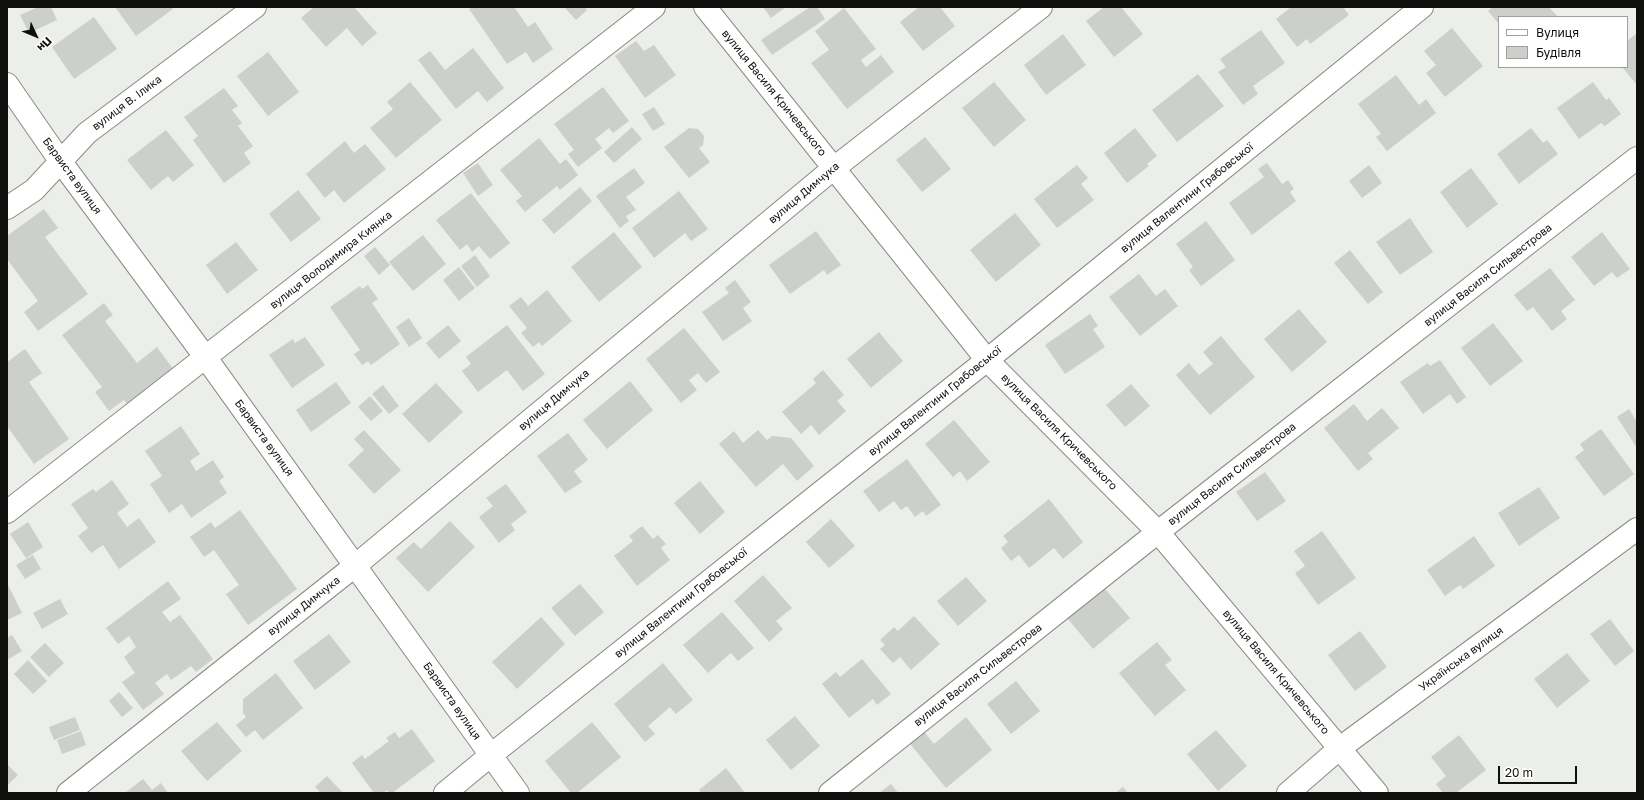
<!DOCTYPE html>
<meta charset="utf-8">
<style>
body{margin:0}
#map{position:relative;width:1644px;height:800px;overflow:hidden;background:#eceee9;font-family:"Golos Text",sans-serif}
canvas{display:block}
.frame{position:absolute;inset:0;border:8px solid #0f0f0e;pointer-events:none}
.legend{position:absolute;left:1498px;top:16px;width:130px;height:52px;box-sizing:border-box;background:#fff;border:1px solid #9f9f9f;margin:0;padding:5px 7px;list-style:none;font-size:12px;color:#0f0f0e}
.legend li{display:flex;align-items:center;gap:8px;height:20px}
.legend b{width:20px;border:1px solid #9f9f9f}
.north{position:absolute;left:16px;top:16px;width:40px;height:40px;-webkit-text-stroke:3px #fff;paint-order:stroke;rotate:134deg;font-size:11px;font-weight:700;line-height:16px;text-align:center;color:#0f0f0e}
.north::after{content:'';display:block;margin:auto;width:14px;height:18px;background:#0f0f0e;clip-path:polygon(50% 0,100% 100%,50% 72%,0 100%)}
.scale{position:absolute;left:1498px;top:766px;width:79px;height:18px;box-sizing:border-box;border:2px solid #0f0f0e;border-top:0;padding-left:5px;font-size:12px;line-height:14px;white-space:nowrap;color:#0f0f0e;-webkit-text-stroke:3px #fff;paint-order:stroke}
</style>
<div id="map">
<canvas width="1644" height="800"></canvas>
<div class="frame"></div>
<ul class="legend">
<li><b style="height:5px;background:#fff"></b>Вулиця</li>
<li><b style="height:11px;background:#cdcfca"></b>Будівля</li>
</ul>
<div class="north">Пн</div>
<div class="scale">20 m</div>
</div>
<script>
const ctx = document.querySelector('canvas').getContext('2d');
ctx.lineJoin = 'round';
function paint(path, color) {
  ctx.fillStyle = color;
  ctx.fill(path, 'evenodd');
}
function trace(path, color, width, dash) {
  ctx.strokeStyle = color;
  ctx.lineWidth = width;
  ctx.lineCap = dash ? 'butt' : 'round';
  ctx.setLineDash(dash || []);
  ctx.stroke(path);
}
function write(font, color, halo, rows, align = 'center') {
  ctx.font = font + ' "Golos Text",sans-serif';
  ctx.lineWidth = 4;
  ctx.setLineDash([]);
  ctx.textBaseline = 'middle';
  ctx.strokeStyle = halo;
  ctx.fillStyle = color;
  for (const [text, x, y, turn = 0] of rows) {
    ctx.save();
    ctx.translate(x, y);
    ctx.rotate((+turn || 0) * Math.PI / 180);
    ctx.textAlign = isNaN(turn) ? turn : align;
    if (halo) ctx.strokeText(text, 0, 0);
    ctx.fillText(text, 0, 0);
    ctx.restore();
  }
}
paint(new Path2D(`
 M38,7H51L57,20L29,33L20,15Z
 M115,7H171L173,9L136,36Z
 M314,7H354L377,33L362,46L347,28L326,47L301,18Z
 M472,7H514L528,27L535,22L553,49L533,63L526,52L507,64L469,9Z
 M564,7H585L587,10L576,20Z
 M763,7H786L771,18Z
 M810,7H817L825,19L772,55L761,40Z
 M919,7H940L955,26L923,51L900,22Z
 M1104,7H1121L1143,34L1114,57L1086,21Z
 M1291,7H1343L1349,15L1310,44L1307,39L1297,47L1276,19Z
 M1493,7H1549L1558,17H1499V24L1488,11Z
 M844,8L876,49L861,60L866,67L881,55L894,72L847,109L811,63L829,50L815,31Z
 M94,17L117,49L74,79L52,47Z
 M1452,28L1483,66L1445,97L1426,73L1436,65L1424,51Z
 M1261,30L1285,63L1253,86L1258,94L1243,105L1218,72L1226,67L1220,59Z
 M1637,33V85L1622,67H1627V41Z
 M1063,34L1086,65L1046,95L1024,65Z
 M636,41L644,51L654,45L676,75L645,98L615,56Z
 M473,48L504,88L487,102L478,91L456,109L418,60L430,51L445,70Z
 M268,52L299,92L268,116L237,76Z
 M1198,74L1224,106L1177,142L1152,110Z
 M1396,75L1419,105L1426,99L1436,113L1387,151L1376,137L1381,134L1358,104Z
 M410,82L442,120L396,158L370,128L393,109L387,102Z
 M994,82L1026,120L994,147L962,108Z
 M1593,82L1606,100L1609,98L1621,114L1605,126L1601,123L1579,139L1557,108Z
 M603,87L629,121L613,133L609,128L595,139L602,148L578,167L568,154L574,150L554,124Z
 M224,88L238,106L232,110L242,123L238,126L253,146L244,153L251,163L224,183L193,140L198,136L184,117Z
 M654,107L665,124L653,131L642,114Z
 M632,127L642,139L614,163L604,152Z
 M689,128L698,129L704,136L703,145L699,148L710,162L689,178L664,147Z
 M1135,128L1157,156L1147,164L1149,166L1127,183L1104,153Z
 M1531,128L1543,143L1547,140L1558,154L1519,184L1497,154Z
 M166,130L194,165L173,182L168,176L151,190L127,160Z
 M925,137L951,169L922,192L896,160Z
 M539,138L560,164L566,159L578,175L560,190L557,186L525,212L516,201L522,196L500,170Z
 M345,141L354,153L365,144L386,169L344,203L334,190L325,198L306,174Z
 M478,163L493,185L478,196L463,173Z
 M1267,163L1282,184L1288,180L1294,189L1290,192L1296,201L1252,235L1229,203L1264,177L1258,169Z
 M1077,165L1088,178L1081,184L1094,200L1057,228L1034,199Z
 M1369,165L1382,183L1362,198L1349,181Z
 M634,168L645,183L626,197L636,210L626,216L629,221L620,228L596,196Z
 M1471,168L1498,204L1467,228L1440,192Z
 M580,187L592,201L554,234L542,220Z
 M298,190L321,219L291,242L269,214Z
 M679,191L708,229L691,241L685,233L654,258L632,228Z
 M471,193L510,243L490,259L479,246L472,252L467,244L460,250L436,220Z
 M44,209L58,228L45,237L88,294L38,331L24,312L38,301L7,259V236Z
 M1015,213L1041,245L996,282L970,250Z
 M1410,218L1433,252L1400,275L1376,242Z
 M1206,221L1235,260L1201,286L1189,270L1193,267L1176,244Z
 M816,231L841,265L827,275L824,270L790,294L769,265Z
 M614,232L642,267L599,302L571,267Z
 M1602,232L1630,269L1617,278L1612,272L1594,286L1571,257Z
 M423,235L446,264L413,291L389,262Z
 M236,242L258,270L227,294L206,265Z
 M375,247L390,265L379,275L364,256Z
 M1350,250L1383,292L1368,304L1334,263Z
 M475,255L490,276L477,287L461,266Z
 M459,267L475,288L459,301L443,280Z
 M1550,268L1575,300L1561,311L1567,319L1552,331L1533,307L1527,311L1514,295Z
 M1139,274L1156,296L1165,289L1178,306L1140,336L1109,297Z
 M735,280L751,302L743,308L752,321L723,341L702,312L729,293L725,288Z
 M368,285L378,299L372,303L400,344L371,365L368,361L362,365L354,354L360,350L330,307L360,286L362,289Z
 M547,290L572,321L542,346L539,342L533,347L521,333L527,328L509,306L521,297L528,306Z
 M104,303L113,315L105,321L137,363L157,347L174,370L128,405L124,400L109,411L95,392L102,387L62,335Z
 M1299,309L1327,342L1292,372L1264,339Z
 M1090,314L1098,326L1093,329L1105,347L1065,374L1045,345Z
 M409,318L422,338L409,347L396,327Z
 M1493,323L1523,361L1490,386L1461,348Z
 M448,325L461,341L439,359L426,343Z
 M507,325L545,374L523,391L507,370L478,392L462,371L471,364L466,357Z
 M684,328L720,372L706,383L698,373L689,380L697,390L681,403L646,359Z
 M879,332L903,361L871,388L847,359Z
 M1221,336L1255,377L1210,415L1176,375L1189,363L1199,375L1213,364L1203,352Z
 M305,337L325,365L292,388L269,355L293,339L295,343Z
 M25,349L42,373L29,382L69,439L34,464L7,426V362Z
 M1440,360L1466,397L1457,404L1450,394L1423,414L1400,382L1428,363L1430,366Z
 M823,370L844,395L837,401L846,411L819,435L811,425L801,434L782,412L816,383L813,379Z
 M630,381L653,410L607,449L583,420Z
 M336,382L351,403L311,432L296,410Z
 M436,383L463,412L429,443L402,414Z
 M1131,384L1150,406L1125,427L1106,405Z
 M383,385L399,406L389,414L372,394Z
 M370,396L383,411L371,421L358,407Z
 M1354,404L1367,421L1382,408L1399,428L1368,453L1373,459L1358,471L1324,428Z
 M1629,409L1637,422V448L1617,417Z
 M954,420L990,462L967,481L960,471L953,477L925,444Z
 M181,426L200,454L190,461L196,471L213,460L224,477L219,481L227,493L191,518L182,504L169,513L150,484L162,476L145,451Z
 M1601,429L1634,474L1604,496L1575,457L1584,450L1580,444Z
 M364,430L401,470L374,494L348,465L364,450L354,439Z
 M758,430L767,440L772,436L791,438L814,466L797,481L783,464L756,487L719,444L734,431L743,443Z
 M568,433L588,460L574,471L582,482L565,493L537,456Z
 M907,459L941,505L926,516L923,511L915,517L907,506L901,510L894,501L879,512L863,491Z
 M1265,472L1286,501L1257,521L1236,492Z
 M112,480L129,504L117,513L127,527L139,518L156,542L119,569L103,545L91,553L78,536L88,528L71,504L93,489L96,492Z
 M700,481L725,512L700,534L674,503Z
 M506,484L527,512L511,524L515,530L499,543L479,517L493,506L486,498Z
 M1539,487L1560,518L1519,546L1498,513Z
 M1049,499L1083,542L1063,559L1054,548L1029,568L1019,555L1011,561L1001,548L1008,542L1003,536Z
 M240,510L297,589L248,625L226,594L239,585L214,550L204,557L190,537L211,522L215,528Z
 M831,519L855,546L829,568L806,542Z
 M450,521L475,547L428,592L396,558L414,542L421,549Z
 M28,522L43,547L26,558L10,534Z
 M642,526L653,539L658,535L666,544L661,548L670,560L637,586L614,556L633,541L629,536Z
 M1322,531L1356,578L1318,605L1295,573L1305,566L1294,551Z
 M1474,536L1495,566L1463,589L1460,585L1445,596L1427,570Z
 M33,555L41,569L25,579L16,565Z
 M763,575L792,608L776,621L783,629L769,642L734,601Z
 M966,577L987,601L958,626L937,601Z
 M168,581L181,599L162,612L170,622L180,615L213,659L196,672L191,666L171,680L167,674L155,683L164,694L143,710L122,682L135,673L124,657L136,647L129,636L118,644L106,628Z
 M7,583L22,613L7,620Z
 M1100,583L1130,618L1093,649L1063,613Z
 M580,584L604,612L575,636L551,608Z
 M60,599L68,614L42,629L33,613Z
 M722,612L754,648L738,661L731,653L708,673L683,645Z
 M914,616L940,644L911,670L900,657L893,663L880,649L885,645L880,640L894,627L898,631Z
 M541,617L565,644L517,689L492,662Z
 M1610,619L1634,651L1615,666L1590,634Z
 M1360,631L1387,667L1355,691L1328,655Z
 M329,634L351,662L315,690L293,661Z
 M12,635L22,651L7,660V638Z
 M1157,642L1172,660L1165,665L1186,690L1155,716L1119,673Z
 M45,643L64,663L49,677L30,657Z
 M1567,653L1590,681L1557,708L1534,679Z
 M862,659L891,694L877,705L873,699L849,718L822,684L836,672L840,677Z
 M28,660L47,681L33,694L14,674Z
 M663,663L693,700L676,714L670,707L648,726L655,734L645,742L614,704Z
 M276,673L303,708L263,740L255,730L246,737L236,725L246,717L243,713V699Z
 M1016,681L1040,711L1011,734L987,704Z
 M119,692L133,708L122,717L109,701Z
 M795,716L820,746L791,770L766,740Z
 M75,717L80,730L54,740L49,727Z
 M966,717L992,750L946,788L907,740L921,728L934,744Z
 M217,722L242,751L207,781L181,751Z
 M592,722L621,757L577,793H571L545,761Z
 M412,729L435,761L392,793H389L387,790L383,793H374L352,763L362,755L365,759L389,741L386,738L395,732L399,738Z
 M1216,730L1247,766L1218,791L1187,754Z
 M81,731L86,745L62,754L57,740Z
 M1459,735L1486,770L1456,793H1443L1436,784L1446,776L1431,757Z
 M7,764L18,775L7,786Z
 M726,768L745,793H701L699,790Z
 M327,776L343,793H321L315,787Z
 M143,779L152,790L161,783L168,793H125Z
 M891,784L898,793H879Z
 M1123,787L1128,793H1115Z`), '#cdcfca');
const minor = new Path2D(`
 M705,7L987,360L1158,532L1377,793
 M7,84L61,162L206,358L518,793
 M7,208L34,190L87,133L255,7
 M7,512L654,7
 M68,793L356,565L834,168L1041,7
 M445,793L491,755L987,360L1422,7
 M830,793L1158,532L1637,158
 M1288,793L1340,748L1637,529`);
trace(minor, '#898b86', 24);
trace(minor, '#fff', 22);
write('11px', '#0f0f0e', '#fff', [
 ["вулиця Василя Кричевського",774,93,51],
 ["вулиця В. Ілика",127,103,-37],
 ["Барвиста вулиця",72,176,54],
 ["вулиця Димчука",804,193,-40],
 ["вулиця Валентини Грабовської",1187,198,-39],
 ["вулиця Володимира Киянка",331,260,-38],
 ["вулиця Василя Сильвестрова",1488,275,-38],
 ["вулиця Димчука",554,400,-40],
 ["вулиця Валентини Грабовської",935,401,-39],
 ["вулиця Василя Кричевського",1059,432,45],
 ["Барвиста вулиця",264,438,54],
 ["вулиця Василя Сильвестрова",1232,474,-38],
 ["вулиця Валентини Грабовської",681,603,-39],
 ["вулиця Димчука",304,606,-38],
 ["Українська вулиця",1461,659,-36],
 ["вулиця Василя Кричевського",1276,672,50],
 ["вулиця Василя Сильвестрова",978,675,-38],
 ["Барвиста вулиця",452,701,55]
]);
</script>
